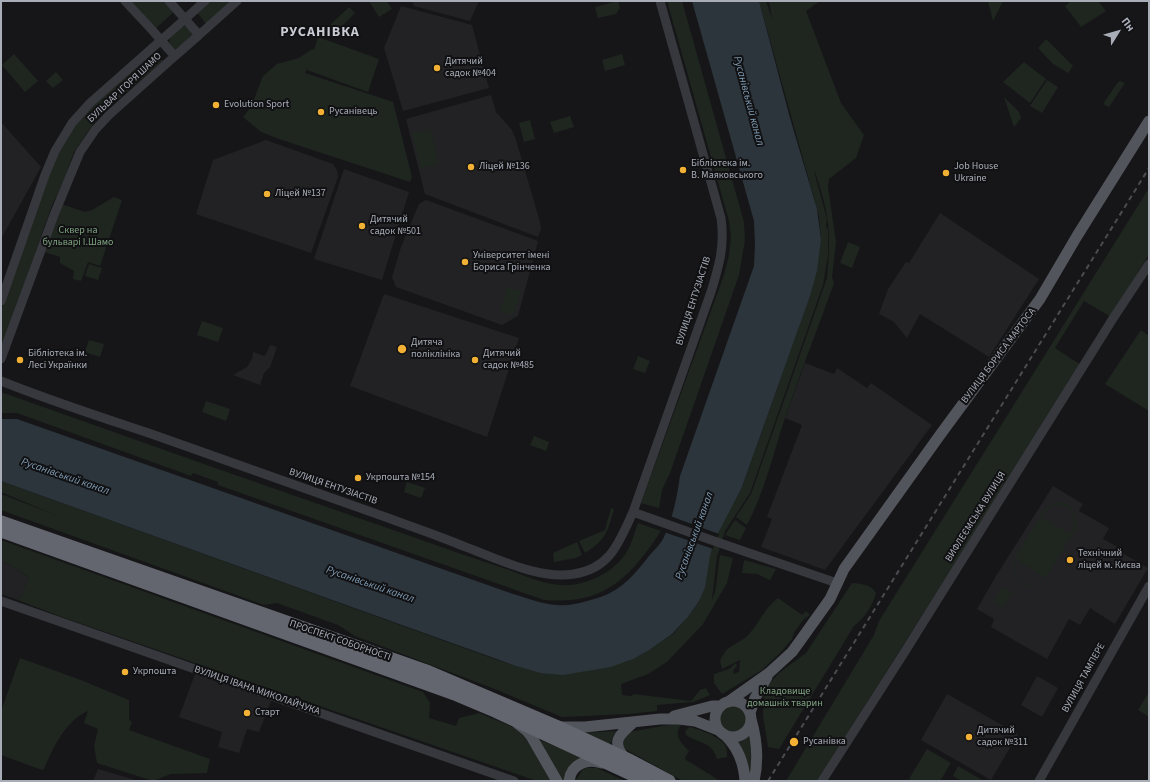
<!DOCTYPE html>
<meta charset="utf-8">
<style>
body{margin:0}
#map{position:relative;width:1150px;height:782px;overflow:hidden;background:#161618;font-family:"Source Sans 3",sans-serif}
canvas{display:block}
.frame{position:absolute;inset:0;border:2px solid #a8adb8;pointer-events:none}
.north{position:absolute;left:1098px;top:12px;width:40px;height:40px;-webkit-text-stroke:3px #111113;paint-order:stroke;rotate:53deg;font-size:11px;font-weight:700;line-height:16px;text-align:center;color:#a8adb8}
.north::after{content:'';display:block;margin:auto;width:14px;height:18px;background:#a8adb8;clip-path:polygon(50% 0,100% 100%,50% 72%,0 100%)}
</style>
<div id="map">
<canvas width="1150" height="782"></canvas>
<div class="frame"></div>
<div class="north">Пн</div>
</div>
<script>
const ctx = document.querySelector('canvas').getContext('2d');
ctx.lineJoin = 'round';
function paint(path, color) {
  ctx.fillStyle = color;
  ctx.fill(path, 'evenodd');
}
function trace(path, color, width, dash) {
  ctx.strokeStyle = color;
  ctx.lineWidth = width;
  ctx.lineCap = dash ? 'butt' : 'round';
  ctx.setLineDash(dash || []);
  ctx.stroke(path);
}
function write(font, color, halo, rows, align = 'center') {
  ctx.font = font + ' "Source Sans 3",sans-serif';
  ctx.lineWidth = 4;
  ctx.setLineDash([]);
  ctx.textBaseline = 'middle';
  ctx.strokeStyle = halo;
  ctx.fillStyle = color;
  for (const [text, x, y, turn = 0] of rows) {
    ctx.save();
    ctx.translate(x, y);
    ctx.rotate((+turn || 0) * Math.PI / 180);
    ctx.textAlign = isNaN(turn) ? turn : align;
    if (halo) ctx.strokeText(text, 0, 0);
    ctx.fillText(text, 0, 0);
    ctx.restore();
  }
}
paint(new Path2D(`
 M412,1H479L470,21L414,6Z
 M401,6L472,25L489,88L403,111L384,48Z
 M491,95L496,112L512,130L516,140L540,222L541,229L538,237L425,194L406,119Z
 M1,122L41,167L1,239Z
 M266,140L333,164L337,170L338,177L311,253L196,214L213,160Z
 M344,169L409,192L382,280L314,259Z
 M426,200L538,241L518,316L502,325L396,287L392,277L401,247L419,204Z
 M940,213L1039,279L989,357L920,314L907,338L894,322L879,314L888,289L906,262L909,263Z
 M384,294L519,338L487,437L350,386Z
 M270,345L277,347L270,367L264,373L260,385L233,375L247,367L252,359L253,352L264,356L266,354Z
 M805,363L834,374L837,368L867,388L871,383L932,425L825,570L761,547L772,519L767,517L802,425L785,418Z
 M1053,486L1083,504L1079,511L1109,528L1103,539L1120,548L1119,551L1148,568L1115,624L1090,608L1080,625L1069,619L1047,659L991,627L994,619L977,609L996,576Z
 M1,561L7,563L29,577L21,597L18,600L1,594Z
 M195,674L271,701L259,732L247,729L239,753L218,747L222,732L179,717Z
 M1037,676L1058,688L1042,717L1021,705Z
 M947,694L1018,734L991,780L921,740Z
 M98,769L139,781H93Z`), '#222225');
paint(new Path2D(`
 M126,1H169L176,10L153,31Z
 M205,1H237L208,26L195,10Z
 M369,1H387L392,9L379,17Z
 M618,1L620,8L616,14L598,18L595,7Z
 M667,1H682L744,222L745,240L739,275L670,473L662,490L659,508L641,503L724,275L729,255L731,237L729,221Z
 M759,1H766L772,19L769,1H820L806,11L841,103L864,135L856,158L829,179L828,187L836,242L832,277L834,283C818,328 800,373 785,418C773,454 765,491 747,525L736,517L751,494L827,278C830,245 831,223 821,191C819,185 817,176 814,171L827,219L826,226L828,230V256L823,285L750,493L725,531L717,556L712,600C718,588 717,569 720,555L733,558L727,583L703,624L667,662L648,674L621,684L622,695L632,696L633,694L691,701L700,690L706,688L710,695L693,702L657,705V711L629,714L562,717L492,688L355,636L338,625L277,603L264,605L1,510V494L58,516L1,492V481L500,661L540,673L656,645L673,634L688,617L699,601L705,587L709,557L713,543L719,529L743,485L809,298L816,274L821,241L819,216Z
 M988,1H1003L993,21Z
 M1071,1H1098L1106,11L1081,27L1065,6Z
 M349,7L355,13L336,32L330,25Z
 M184,26C189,28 191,31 193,36L176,49L173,48L169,44L170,38L181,27Z
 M318,37L379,59L368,92L307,70V69L305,73L393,102L412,177L410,182L279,139L261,132L243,117L251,107L263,76L277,64L299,58L312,49L314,50Z
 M1046,39L1073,66L1068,73L1053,64L1038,48Z
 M154,51L163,61L102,113L89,130L74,152L62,185L52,205L1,350V311L48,176L58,152L75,125L92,105Z
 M14,54L38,81L25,92L2,65Z
 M622,54L625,65L605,71L602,60Z
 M1024,62L1046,79L1030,103L1003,82Z
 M56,72L63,80L53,88L46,81Z
 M1047,80L1058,87L1042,113L1030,106Z
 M1120,81L1125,83L1109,107L1103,104L1118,82Z
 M1004,97L1019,112L1021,118L1014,127Z
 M570,116L574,127L554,133L550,122Z
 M530,120L535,139L524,142L519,123Z
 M430,129L439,164L420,168L412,133Z
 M1149,188V254L1111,317L1084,301L1055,348L1081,365L817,781H786L874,635L879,621Z
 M114,197L122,200L100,266L88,262L81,281L73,279L74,271L60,263V257L44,252L61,204L85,212L92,210Z
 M848,242L860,247L852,268L840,263Z
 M89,264L102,268L98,280L85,276Z
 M508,287L521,291L513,316L500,311Z
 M202,321L223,328L218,342L197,335Z
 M1141,330L1149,336V411L1105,384Z
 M89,340L104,344L100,357L85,352Z
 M638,356L650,361L645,373L633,369Z
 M1,392C139,441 277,490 416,538C446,549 476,559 506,569C526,576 548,587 570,585C591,583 615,571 626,553C632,544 634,533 638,523L661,531C629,579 604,605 544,600L218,485V482L193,473L191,476L17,413H1Z
 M206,401L230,409L226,421L202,412Z
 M534,436L549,442L546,451L530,445Z
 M407,482L425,488L421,498L404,492Z
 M1060,502C1073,505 1079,515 1076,529L1043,582L1032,587H1026L1017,581L1012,571L1014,560L1044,510L1054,503ZM1054,505C1074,503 1079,519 1070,534L1042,517L1046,511ZM1016,560L1044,577C1035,596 1005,581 1016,560Z
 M611,508L614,509C608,531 606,540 585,553L579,541L605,530Z
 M735,520L746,528L740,540L725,535Z
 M1,540L423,692L430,703L429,718L456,726L459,718L479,713L520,730L554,781H537L59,616L18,600L21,597L29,577L7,563L1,561Z
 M577,542L582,555L576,558L554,562L553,553Z
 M744,560L776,569L770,580L757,574L742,573Z
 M852,583C861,584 871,584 876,593C873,605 864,619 854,626L779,749L768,747L763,716L764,689L779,673L806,653Z
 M1002,587L1012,593L1003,608L993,602Z
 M778,598L802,615L806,611L810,615L804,619L795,631L792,639L781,652L762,670L722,694L714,683V674L729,669L736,663L737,666L734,669L733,674L739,672L740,660L722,669L720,661C722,657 725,650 729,648C736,643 744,640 750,633C760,622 765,607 778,598Z
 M20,658L81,680L129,700V720L132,722L129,730L210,759L207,773L171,774L153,781L97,763L94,746L98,729L84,723L88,711C65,721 53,748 44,769L42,770L1,755V711Z
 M1149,692V717L1138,710Z
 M718 719a14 14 0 1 1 28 0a14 14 0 1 1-28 0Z
 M685,722C671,732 680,742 689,751L685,758L686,760C697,767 709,773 719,781H683L625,749L621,745L629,732Z
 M690,727C700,730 721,736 726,747C727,750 727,754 727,757L717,759C712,741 699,744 686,735L685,732L687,729Z
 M616,731L613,736L610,745L584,733Z
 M751,733L753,742L750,781L737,742H741Z
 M537,739L583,757L565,781H561Z
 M927,749L951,763L940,781H912L909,779Z
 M958,766L984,781H962L953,776Z
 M587,768H597L625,781H573V778L577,779L582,770Z`), '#1e261f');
paint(new Path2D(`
 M692,1H759L790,118L817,209L821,240L817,271L810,296L742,487L714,541L710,556L705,588L699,601L688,617L672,634L649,650L633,659L611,667L563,675L540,673L516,666L1,481V419H17L513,594C527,598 542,604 557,605C567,606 577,604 587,601C618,594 630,580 649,556C654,550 661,544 664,537C673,517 677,497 680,476L754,266L755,244L754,221Z`), '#2c353c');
paint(new Path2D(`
 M670,516L719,534L713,549L664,532Z`), '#161618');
trace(new Path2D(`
 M169,1L185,19L205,1
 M199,35L237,1
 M1,301L45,175L55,151L72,123L90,103L185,19L199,35L175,56C167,48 160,39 153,31L125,1
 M1,359L54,215L80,152L95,130L109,115L175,56
 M1,381C53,402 107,419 160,437C237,464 314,492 391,519C415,528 439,536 463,546C496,558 539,580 574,574C611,568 619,542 633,512L711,292C719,266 725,246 721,218L660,1
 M633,512L714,541L837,583
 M1,601L514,781
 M822,781L904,653L1112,320L1149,264
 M1039,781L1149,586`), '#37383d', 9);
trace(new Path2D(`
 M715 719a18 18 0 1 1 36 0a18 18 0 1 1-36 0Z
 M728,702L769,673L792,652L800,641L830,599L844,569L940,435L1040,299L1077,236L1149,121
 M750,713L755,698L767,677
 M674,716L712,706H720
 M751,719C757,740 759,760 754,781
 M518,724L527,731L531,736L557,781
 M559,727H585L660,719H679L695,721L718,730
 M726,736C738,748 744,764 745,781
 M626,759C610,742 619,735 634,722
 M569,781C571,764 587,758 602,763`), '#53555c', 11);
trace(new Path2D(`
 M1,522L429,672L558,727L631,761L669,781
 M1,531L457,695L495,711L646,781`), '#63666e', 13);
trace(new Path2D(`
 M768,781L1149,168`), '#4a4c52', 2, [5, 4]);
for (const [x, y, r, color] of [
 [437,68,4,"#f2b134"],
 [216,105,4,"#f2b134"],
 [321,112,4,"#f2b134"],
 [471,167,4,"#f2b134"],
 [683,170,4,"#f2b134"],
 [946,173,4,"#f2b134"],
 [267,194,4,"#f2b134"],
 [362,226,4,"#f2b134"],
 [465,262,4,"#f2b134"],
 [402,349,5,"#f2b134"],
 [20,360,4,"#f2b134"],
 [475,360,4,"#f2b134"],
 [358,478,4,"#f2b134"],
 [1070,560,4,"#f2b134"],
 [125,672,4,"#f2b134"],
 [247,713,4,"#f2b134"],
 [969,737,4,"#f2b134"],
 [794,742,5,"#f2b134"]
]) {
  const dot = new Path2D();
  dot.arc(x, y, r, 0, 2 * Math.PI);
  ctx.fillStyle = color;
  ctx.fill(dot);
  trace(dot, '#111113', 1.5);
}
write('10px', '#a8adb8', '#111113', [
 ["Дитячий",445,62],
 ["садок №404",445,74],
 ["Evolution Sport",224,105],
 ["Русанівець",329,112],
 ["Бібліотека ім.",691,164],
 ["В. Маяковського",691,176],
 ["Ліцей №136",479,167],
 ["Job House",954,167],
 ["Ukraine",954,179],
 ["Ліцей №137",275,194],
 ["Дитячий",370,220],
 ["садок №501",370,232],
 ["Університет імені",473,256],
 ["Бориса Грінченка",473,268],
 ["Дитяча",411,343],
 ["поліклініка",411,355],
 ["Бібліотека ім.",28,354],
 ["Лесі Українки",28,366],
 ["Дитячий",483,354],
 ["садок №485",483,366],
 ["Укрпошта №154",366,478],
 ["Технічний",1078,554],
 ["ліцей м. Києва",1078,566],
 ["Укрпошта",133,672],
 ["Старт",255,713],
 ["Дитячий",977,731],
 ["садок №311",977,743],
 ["Русанівка",803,742]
], 'left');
write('10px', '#a8adb8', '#111113', [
 ["БУЛЬВАР ІГОРЯ ШАМО",125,88,-43],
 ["ВУЛИЦЯ ЕНТУЗІАСТІВ",694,301,-72],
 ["ВУЛИЦЯ БОРИСА МАРТОСА",999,356,-53],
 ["ВУЛИЦЯ ЕНТУЗІАСТІВ",333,487,19],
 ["ВИФЛЕЄМСЬКА ВУЛИЦЯ",976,517,-58],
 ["ПРОСПЕКТ СОБОРНОСТІ",340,641,19],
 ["ВУЛИЦЯ ТАМПЕРЕ",1084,678,-61],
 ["ВУЛИЦЯ ІВАНА МИКОЛАЙЧУКА",257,691,19]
]);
write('10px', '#7fa381', '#111113', [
 ["Сквер на",78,231],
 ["бульварі І.Шамо",78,243],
 ["Кладовище",785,692],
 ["домашніх тварин",785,704]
]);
write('italic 11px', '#7f9bb3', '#111113', [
 ["Русанівський канал",748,101,75],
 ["Русанівський канал",65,477,19],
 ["Русанівський канал",695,536,-70],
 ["Русанівський канал",370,585,19]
]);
ctx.letterSpacing = '1px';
write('bold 14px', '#c9ccd4', '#111113', [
 ["РУСАНІВКА",320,33]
]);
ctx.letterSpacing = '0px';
</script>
